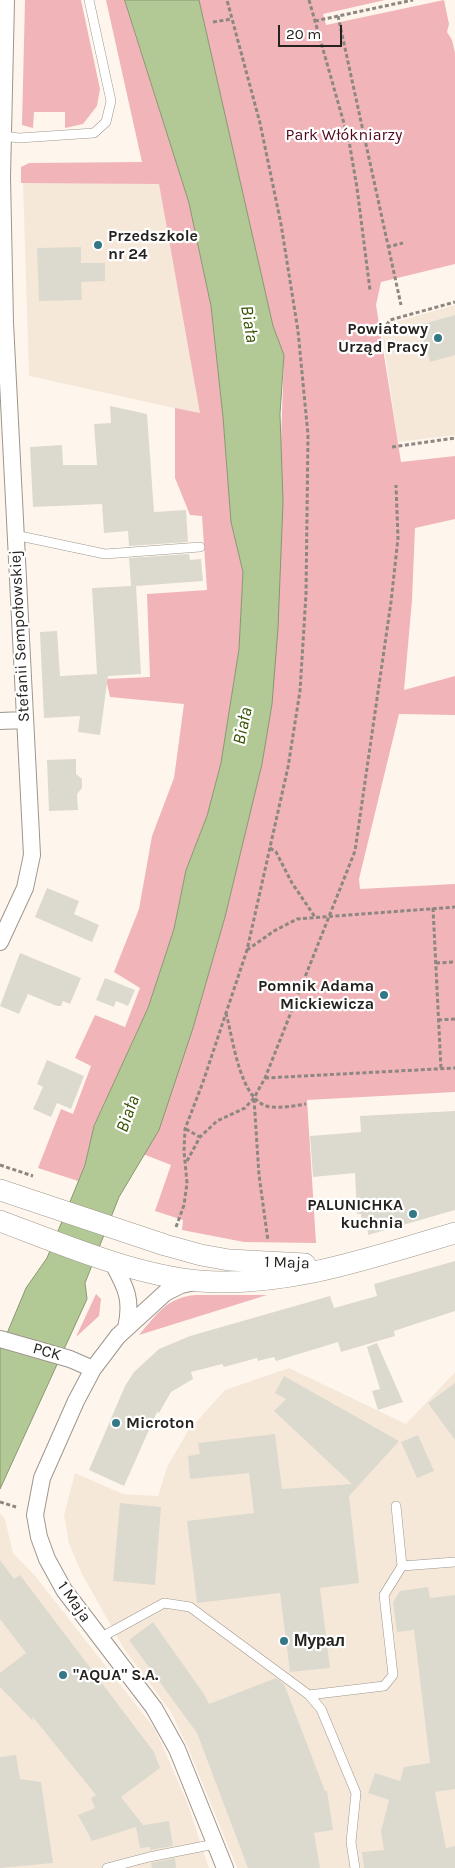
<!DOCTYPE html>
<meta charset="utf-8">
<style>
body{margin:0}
#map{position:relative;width:455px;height:1868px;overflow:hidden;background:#fef6ec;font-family:Karla,sans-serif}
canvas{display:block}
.scale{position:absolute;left:278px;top:25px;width:64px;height:22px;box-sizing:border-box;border:2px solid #25221f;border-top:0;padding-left:6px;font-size:15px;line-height:18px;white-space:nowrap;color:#25221f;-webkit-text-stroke:4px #fff;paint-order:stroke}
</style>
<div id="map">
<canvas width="455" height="1868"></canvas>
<div class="scale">20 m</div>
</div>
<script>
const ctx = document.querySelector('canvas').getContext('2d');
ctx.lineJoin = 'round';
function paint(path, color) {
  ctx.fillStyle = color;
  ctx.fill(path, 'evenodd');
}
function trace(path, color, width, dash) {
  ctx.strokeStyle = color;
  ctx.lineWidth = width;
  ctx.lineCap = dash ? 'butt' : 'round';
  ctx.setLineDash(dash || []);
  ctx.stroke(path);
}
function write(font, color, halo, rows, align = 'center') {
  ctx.font = font + ' Karla,sans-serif';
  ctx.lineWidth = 4.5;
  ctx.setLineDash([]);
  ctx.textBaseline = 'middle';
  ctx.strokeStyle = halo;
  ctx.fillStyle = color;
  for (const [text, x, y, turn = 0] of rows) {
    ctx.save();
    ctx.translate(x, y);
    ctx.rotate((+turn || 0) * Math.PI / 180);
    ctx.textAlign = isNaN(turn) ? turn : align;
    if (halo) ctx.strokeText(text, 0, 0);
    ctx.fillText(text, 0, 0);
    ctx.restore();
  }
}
paint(new Path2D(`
 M23,183H159L201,414L29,376Z
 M455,305V435L398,442L381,326Z
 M289,1368L406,1424L455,1372V1868H237L188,1748L171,1712L124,1649L82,1574L69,1544L64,1515L75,1473L123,1494L158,1496L167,1467L188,1431L225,1390Z
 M0,1513L5,1519L13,1553L36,1577L155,1729L187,1802L209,1868H0Z`), '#f6e8d9');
paint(new Path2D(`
 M25,0H81L100,89L97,106L83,124L65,128V112H34L33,128L22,125Z
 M106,0H125L189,203L211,306L223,417L231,522L243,572L239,649L221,763L207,816L186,870L174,929L148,1008L94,1126L85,1165L78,1181L38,1168L61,1109L73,1114L91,1066L75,1058L95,1015L125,1027L140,988L114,972L139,909L152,836L174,778L184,704L110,697L106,679L150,677L147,594L207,590L202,516L190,515L175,478V408L200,413L159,184L21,183V167L29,163L142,162Z
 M199,0H385L323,14L326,25L444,0L449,24L447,32L452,40L455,53V264L381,282L376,305L401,462L455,456V519L415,528L412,600L404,690L455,676V715L399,714L359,879L360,889L455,884V1092L307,1100L316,1243L244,1242L182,1230L183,1220L155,1211L171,1165L143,1154L159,1130L193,1028L225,917L262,764L272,704L284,355L273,326Z
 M96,1294L101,1299L99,1316L76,1337Z
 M196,1295H267L139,1335C157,1314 167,1297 196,1295Z`), '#f1b4b9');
const water = new Path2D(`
 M125,0H199L273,326L284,355L280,414L283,502L278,628L272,704L262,764L225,917L193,1028L159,1130L119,1197L85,1283L87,1299L0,1489V1350L26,1288L47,1258L85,1165L94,1126L148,1008L174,929L186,870L207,816L221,763L239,649L243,572L231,522L223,417L211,306L189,203Z`);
paint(water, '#b2c996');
trace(water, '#889772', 1);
paint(new Path2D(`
 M81,247V263H105V281L81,282L82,300L39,301L37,248Z
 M455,315V355L430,362L421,331L424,330L423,324Z
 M110,406L147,414L154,512L186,510L188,542L129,546L128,531L104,533L102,504L33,507L30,447L62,445L63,465H97L94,424L111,423Z
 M189,554L190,560L201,559L203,581L136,586L141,674L108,676L100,735L78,732L80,716L44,718L40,632L57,631L60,676L97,674L92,588L131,586L129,558Z
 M76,759V774L82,779V788L77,794L78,810L49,811L47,760Z
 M47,888L79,901L74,914L99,925L92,942L35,917Z
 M20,953L81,978L70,1004L63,1001L61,1006H57L28,994L19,1014L0,1006Z
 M105,978L135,990L128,1006L116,1001L114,1007L96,1000Z
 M47,1060L84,1076L71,1109L57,1103L51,1117L33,1109L43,1087L37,1084Z
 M455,1111V1210L368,1235L367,1221L362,1222L361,1214H357L355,1173L313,1177L310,1136L361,1132L360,1116Z
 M455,1261V1311L394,1331L395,1336L341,1352L338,1342L276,1361L274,1357L258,1361L257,1358L224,1367L222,1364L191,1372L193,1379L171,1392L159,1413L157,1412L124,1486L89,1470L125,1386L134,1372L159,1349L190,1336L330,1296L334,1308L377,1296L374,1284Z
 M377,1343L403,1402L378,1410L372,1391L380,1389L367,1347Z
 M284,1376L399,1441L349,1496L359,1583L320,1588L330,1668L290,1672L280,1593L197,1603L187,1521L254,1513L249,1473L190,1479L188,1456L200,1454L198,1443L275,1434L282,1489L352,1484L274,1411L286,1399L275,1393Z
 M455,1383V1440L428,1403Z
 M418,1435L434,1471L417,1478L401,1442Z
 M120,1503L161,1507L155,1585L113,1581Z
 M0,1560L14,1579L20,1575L154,1752L160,1768L121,1797L143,1825L138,1826L169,1821L173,1846L150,1850V1847L140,1848L136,1827L92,1841L78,1815L95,1808L91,1798L96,1795L32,1716L33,1721L0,1687V1673L26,1653L0,1619Z
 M428,1587L430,1598L455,1595V1789L435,1792L446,1848L455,1846V1868H364L362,1852L384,1850L381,1831L389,1800L368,1793L375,1773L400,1781L404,1767L430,1763L414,1630L397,1632L393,1602L400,1591Z
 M153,1622L204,1694L209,1704L276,1678L284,1684L325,1791H327L333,1830L314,1833L320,1868H248L197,1733L129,1640Z
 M16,1755L20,1779L41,1782L53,1863L0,1868V1757Z
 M175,1858L176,1868H152L151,1863Z`), '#dcdacf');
const service = new Path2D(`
 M3,136L19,138L94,133L106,122L111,101L89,0
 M15,535L105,554L200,547
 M396,1506L402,1566
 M100,1638L164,1603L190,1607L309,1695L321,1709L356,1793L351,1842L355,1868
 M309,1695L384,1686L393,1675L384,1595L402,1566L455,1562
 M107,1868L149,1857L215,1844`);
const minor = new Path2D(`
 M0,721L24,720
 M0,942L25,888L32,855L5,323L2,177L6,0
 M111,1260C125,1286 133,1298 126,1328
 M195,1282L181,1285L165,1293L118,1336L93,1369L76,1401L42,1478L35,1515L39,1537L47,1559L64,1590L154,1708L177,1749L225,1868
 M0,1339L70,1359L93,1369`);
const tertiary = new Path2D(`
 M0,1190L165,1245L201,1255L229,1260L305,1264
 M0,1221C62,1244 133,1275 199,1281C287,1288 372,1257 455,1233`);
trace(service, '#9d968d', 10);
trace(minor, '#9d968d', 18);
trace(tertiary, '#9d968d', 22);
trace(new Path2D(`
 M309,0L349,141L357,188L370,290
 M338,16L401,305
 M315,21L413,0
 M213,22L232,19
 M387,247L403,243
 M376,332L385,327L390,320L455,302
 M392,447L455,438
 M270,848L276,852L292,883L315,917
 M433,908L441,1069
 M247,950L274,931L297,919L455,907
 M436,963L455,962
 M226,1013C233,1038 240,1104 271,1107C282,1108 294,1106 306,1104
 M438,1020L455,1019
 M265,1078L455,1068
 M254,1099L259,1175L268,1241
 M186,1129L200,1137
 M187,1161L200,1137L217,1121L245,1108L254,1098L265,1078L355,851L391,602L398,538L396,485
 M0,1165L33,1176
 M176,1227L184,1205L187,1183L184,1151L185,1129L203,1082L247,950L288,767L300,691L306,594L308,435L298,331L281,224L260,123L227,0
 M0,1502L16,1507`), '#8d8781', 3, [4, 2.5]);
trace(service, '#fff', 9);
trace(minor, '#fff', 16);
trace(tertiary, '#fff', 21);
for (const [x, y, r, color] of [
 [98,245,5,"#347887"],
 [438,338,5,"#347887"],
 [384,995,5,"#347887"],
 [413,1214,5,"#347887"],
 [116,1423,5,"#347887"],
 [284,1641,5,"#347887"],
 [63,1675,5,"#347887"]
]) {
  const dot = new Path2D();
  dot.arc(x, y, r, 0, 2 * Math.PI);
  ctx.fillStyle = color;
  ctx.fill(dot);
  trace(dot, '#fff', 2);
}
write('16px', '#53081c', '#fff', [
 ["Park Włókniarzy",344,135]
]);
write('bold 16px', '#25221f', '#fff', [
 ["Przedszkole",108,236],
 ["nr 24",108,254],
 ["Powiatowy",428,329,"right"],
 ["Urząd Pracy",428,347,"right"],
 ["Pomnik Adama",374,986,"right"],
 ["Mickiewicza",374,1004,"right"],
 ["PALUNICHKA",403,1205,"right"],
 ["kuchnia",403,1223,"right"],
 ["Microton",126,1423],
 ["Мурал",294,1641],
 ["\"AQUA\" S.A.",73,1675]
], 'left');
write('16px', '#25221f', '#fff', [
 ["Stefanii Sempołowskiej",20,636,-93],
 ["1 Maja",287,1263,2],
 ["PCK",47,1352,16],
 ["1 Maja",74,1602,55]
]);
write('italic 18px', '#385200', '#fff', [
 ["Biała",249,324,81],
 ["Biała",243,726,-78],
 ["Biała",128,1114,-70]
]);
</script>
